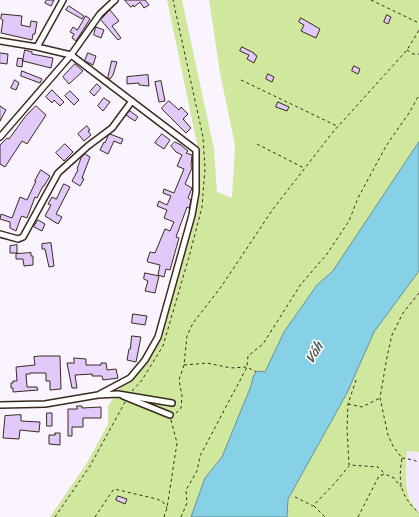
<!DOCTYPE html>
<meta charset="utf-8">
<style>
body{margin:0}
canvas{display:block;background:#f9f4fe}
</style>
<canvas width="419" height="517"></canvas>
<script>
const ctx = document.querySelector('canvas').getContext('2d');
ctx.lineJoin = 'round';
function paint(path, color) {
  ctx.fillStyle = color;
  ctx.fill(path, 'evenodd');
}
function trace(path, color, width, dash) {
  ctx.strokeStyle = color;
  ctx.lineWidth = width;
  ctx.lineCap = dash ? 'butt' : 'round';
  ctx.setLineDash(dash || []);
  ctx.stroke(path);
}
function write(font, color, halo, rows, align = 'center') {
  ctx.font = font + ' Sriracha,sans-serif';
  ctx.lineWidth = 3;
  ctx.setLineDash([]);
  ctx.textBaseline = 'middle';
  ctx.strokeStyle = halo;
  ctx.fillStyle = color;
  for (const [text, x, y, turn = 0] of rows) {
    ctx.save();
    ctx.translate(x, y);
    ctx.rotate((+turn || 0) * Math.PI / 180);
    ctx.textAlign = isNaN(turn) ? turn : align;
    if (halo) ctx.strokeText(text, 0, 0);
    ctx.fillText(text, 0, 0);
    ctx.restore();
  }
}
paint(new Path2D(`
 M407,451L419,452V512L414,508L411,500L406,485Z`), '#f2e7fc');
paint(new Path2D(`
 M167,0H182L214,149L217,192L232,198L235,145L220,73L209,0H419V142L332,272L317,285L284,332L265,372L253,377L251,386L222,457L205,478L191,517H50L87,463L108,424V406L120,387L133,380L147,361L159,339L195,216L199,193L200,169L198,148Z
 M419,271V452L407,451C406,472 402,496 419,512V517H287L288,499L347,393L374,332Z`), '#cfe89e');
const water = new Path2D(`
 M419,142V271L374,332L347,393L288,499L287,517H191L205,478L222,457L251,386L253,377L257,371L265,372L284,332L317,285L332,272Z`);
paint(water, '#86d1e6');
trace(water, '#688e96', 1);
const building = new Path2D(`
 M47,0H54L51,6L45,3Z
 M125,0H145L149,5L144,8L140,2L134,7L133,5L131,7Z
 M69,6L84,16L82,19L66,10Z
 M110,10L119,21L112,26L121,38L118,40L101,20Z
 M2,14L22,16L21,25L30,27L31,21L37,22L35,34H33L32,40L1,33L3,20L1,19Z
 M387,15L391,17L388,24L384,22Z
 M86,16L90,19L76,41L72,38L74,34L70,32L73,27L77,30Z
 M301,18L320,29L316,38L301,31L304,25L299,22Z
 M96,27L104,30L101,38L94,35Z
 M242,47L254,53V54L257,56L254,63L247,59L249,55L240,51Z
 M25,50L32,52V54L53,58L51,68L23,61Z
 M0,53L8,54L7,64L0,63Z
 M88,53L96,56L93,65L85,61Z
 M18,58L23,59L22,67L17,66Z
 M112,61L117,62L113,75L110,79L108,78Z
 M75,64L83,71L69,84L63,77Z
 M354,66L360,69L358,74L352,71Z
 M22,71L42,79L40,83L21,76Z
 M268,74L274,77L272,82L266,79Z
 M148,75L149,86L139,85V83L127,84V77Z
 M15,80L19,83L16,90L11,88Z
 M161,81L165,101L159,102L155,82Z
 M97,84L101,88L94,96L90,92Z
 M52,90L64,102L60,106L54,100L52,103L46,97Z
 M70,91L79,100L74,105L65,96Z
 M104,98L110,102L103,111L98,106Z
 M169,101L179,110L181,107L188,114L183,119L191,128L186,133L162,109V108Z
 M278,102L289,107L287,111L276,107Z
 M0,106L6,110L0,121Z
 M36,106L46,115L27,144L22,141L5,167L0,164V145L7,138L9,139L25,117Z
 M130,111L138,117L135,121L126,115Z
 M87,126L90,130L88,131L91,135L84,141L78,134Z
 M110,134L123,139L121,144L114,141L108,154L100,150L104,142L105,143L108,136Z
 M162,134L170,140L164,149L155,143Z
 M175,142L181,145L182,146L188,151L186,153L192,155L191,166L192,168L185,184L192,188L188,198L191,200L190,205L189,208L187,207L176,237L179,238L170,270L166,269L164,277L158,275L160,265L148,262L147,261L150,252L155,253L165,229L170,231L174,222L164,218L167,210L157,206L159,201L167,205L171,196L163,193L164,189L174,193L184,169L177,166L182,155L176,152L171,146Z
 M65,144L73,152L64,161L56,153Z
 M85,154L90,157L82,178L84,179L80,186L72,181L78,170L77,169L81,158Z
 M41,170L50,176L44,186H43L37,198L35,197L27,218L22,216L21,217L16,231L10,228V222L0,219L1,214L12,218L20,197L27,200L36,181H35Z
 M64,184L70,187L56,214L62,217L58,224L45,216L51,205L48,204L52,197L56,199Z
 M38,220L45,224L42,231L34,227Z
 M51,243L54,266L49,267L45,249H42V244Z
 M17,245V253H10V246Z
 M31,253V256H33V265L24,266L23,259H16V254Z
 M145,273L159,276L155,293L145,291L148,281L144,279Z
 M133,314L147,316L145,325L132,323Z
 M132,336L141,337L136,362L127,360L129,349H130Z
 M40,356H60L61,389L50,390V381H46V373H30V374H26L27,387H37L38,390L13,392V388H11V383H13V381H17L16,367L35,365L34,357Z
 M74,358L86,359V365H101V363H106L107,370L116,369L118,378L103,380L102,376H92V374L75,375L77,388H72L67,363H74Z
 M77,406H82V408L101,407V418H83V427H72V436H68V409H77Z
 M47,413H52V426H47Z
 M21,415V421L40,422L39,432L20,430L19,439L3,438L5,416Z
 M55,433H60V445L49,444V435H55Z
 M118,496L127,499L125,504L116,500Z`);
paint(building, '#e1c9f9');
trace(building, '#3b2a1e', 1);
const minor = new Path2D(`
 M0,41L37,47L71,55L196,150V192L192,215L158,337L145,360L130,378L98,395
 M37,47L63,0
 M0,137L71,55L100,14L115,0
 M0,234L18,239L23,237L58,173L88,146L112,128L132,101
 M123,396L170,415
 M0,405L45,404L98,395L118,394L172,403`);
trace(minor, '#3b2a1e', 8);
trace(new Path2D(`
 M371,0L419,23
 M407,50L413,54H419
 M241,80L337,126
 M257,144L304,168
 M419,293L403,313L392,335L387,357L380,398L388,435L393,446L402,458C398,482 400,496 419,513
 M184,365L207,363L231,368L247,367L256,372
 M356,380L348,404L347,429L349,465L378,467L385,474
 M132,391L142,380L163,346L189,257L202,207L205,169L203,137L173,0
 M348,404L362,407L380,398
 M176,413L181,408L182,396L179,380L184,365L187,336L193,323L221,287L273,209L333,132L407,50L419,30
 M402,458L414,460L419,463
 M295,497L313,506L334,484L349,466
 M314,506L325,517
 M55,517L90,466L125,402
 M95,517L111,493L114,489L157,499L163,502L167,508
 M164,517L167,508L177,443L171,420
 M181,517L187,503L186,490L197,471L200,456L247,367L248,356L263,344L301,284L327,254L349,221L358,198L386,146L409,113L419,95
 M358,517L379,476L385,474L394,478L401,487`), '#3b2a1e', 1, [3, 3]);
trace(minor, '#fff', 5);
write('italic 14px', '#525c5a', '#fff', [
 ["Váh",315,353,-59]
]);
</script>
